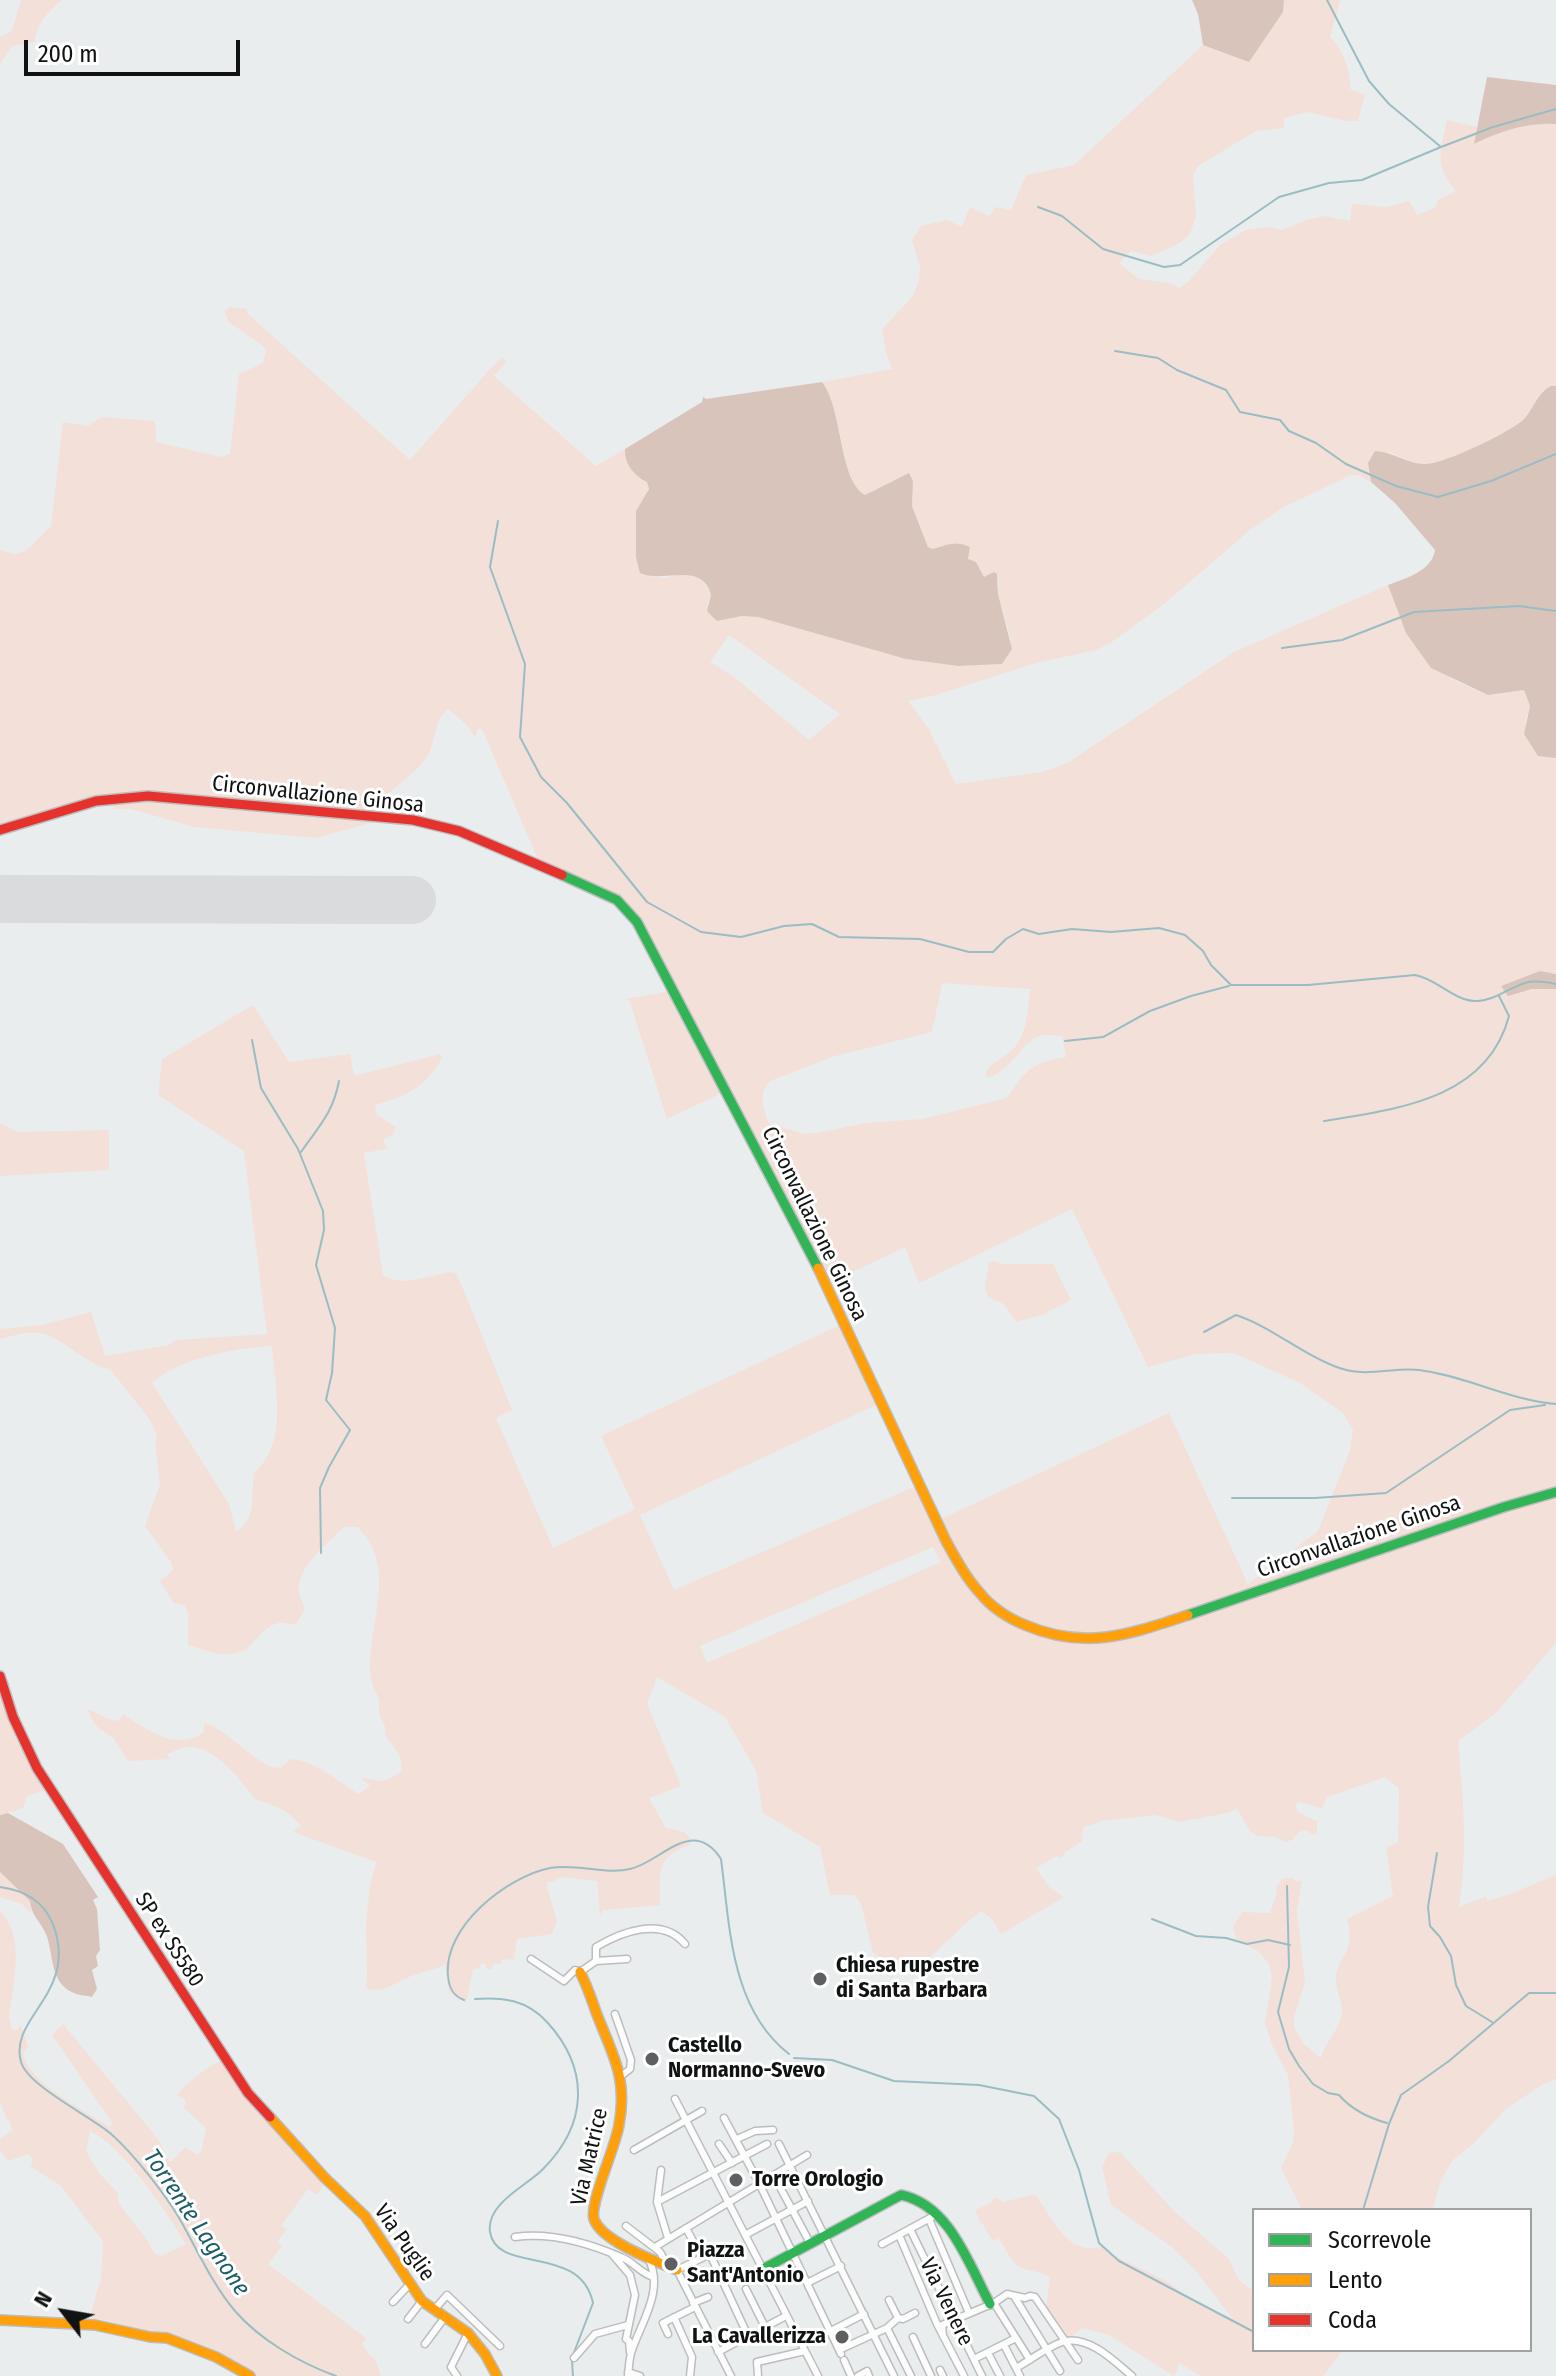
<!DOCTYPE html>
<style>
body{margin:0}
#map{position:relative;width:1556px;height:2376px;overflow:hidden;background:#eaedee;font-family:"Fira Sans Condensed",sans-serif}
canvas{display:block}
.legend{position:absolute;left:1252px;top:2208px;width:280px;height:144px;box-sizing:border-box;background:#fff;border:2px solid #a0a1a1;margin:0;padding:10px 14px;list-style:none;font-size:24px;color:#111313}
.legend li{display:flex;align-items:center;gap:16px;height:40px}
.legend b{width:40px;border:2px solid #a0a1a1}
.north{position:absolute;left:24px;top:2272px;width:80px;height:80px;-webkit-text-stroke:6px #fff;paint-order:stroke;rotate:301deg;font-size:22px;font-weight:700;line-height:32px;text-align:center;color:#111313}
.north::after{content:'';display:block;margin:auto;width:28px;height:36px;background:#111313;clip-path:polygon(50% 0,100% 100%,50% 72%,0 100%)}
.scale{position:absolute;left:24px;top:40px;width:216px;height:36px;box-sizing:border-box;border:4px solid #111313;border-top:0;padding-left:10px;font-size:24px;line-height:28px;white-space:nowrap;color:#111313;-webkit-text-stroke:6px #fff;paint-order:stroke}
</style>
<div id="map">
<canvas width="1556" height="2376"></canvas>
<ul class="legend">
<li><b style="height:10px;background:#30b455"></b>Scorrevole</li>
<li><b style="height:10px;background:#ff9f0a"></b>Lento</li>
<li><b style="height:10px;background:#e5322d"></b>Coda</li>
</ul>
<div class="north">N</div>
<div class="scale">200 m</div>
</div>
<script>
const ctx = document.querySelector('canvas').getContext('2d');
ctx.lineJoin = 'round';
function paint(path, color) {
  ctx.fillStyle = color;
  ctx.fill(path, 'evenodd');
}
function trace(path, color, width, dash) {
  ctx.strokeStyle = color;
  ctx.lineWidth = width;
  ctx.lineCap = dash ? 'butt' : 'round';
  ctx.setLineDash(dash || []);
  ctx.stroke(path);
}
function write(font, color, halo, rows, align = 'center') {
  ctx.font = font + ' "Fira Sans Condensed",sans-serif';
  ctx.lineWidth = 6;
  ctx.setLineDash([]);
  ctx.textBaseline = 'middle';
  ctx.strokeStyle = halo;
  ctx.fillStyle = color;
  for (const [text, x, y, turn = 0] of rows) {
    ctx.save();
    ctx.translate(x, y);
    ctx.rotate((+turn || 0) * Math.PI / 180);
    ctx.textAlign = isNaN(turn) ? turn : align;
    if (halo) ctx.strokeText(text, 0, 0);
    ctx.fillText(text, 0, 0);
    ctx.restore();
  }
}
paint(new Path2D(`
 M21,0H62C49,11 35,25 35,42L12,46L0,64V37L12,31Z
 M1284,0H1340L1330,37C1342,47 1352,73 1350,89L1365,95L1358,121H1346L1307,112L1284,118V128L1256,131L1198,166L1193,175L1196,216L1190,234L1180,243L1152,256L1131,251L1119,263L1139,279L1169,283L1179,288L1188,282L1220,245L1246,230L1267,227L1282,230L1306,220L1324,216L1350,221L1352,204L1387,207L1409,201L1417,215L1435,208L1438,200L1456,191C1433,166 1441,150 1447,120L1477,127L1475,143C1499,130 1529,122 1556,124V386L1544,389C1537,399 1531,412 1522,420C1509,433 1444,465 1425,465C1413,465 1400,457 1390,452L1368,463L1371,482L1358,475H1351L1284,507L1250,530L1164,604L1109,644L1096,650L1036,663L936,695L908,701L928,728L956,784L1042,772L1067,763L1234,652L1388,585L1400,617L1451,679L1488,695L1524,690L1530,706L1525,723L1538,756L1556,758V974L1554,973L1517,992L1540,988L1556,989V1490L1144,1625L1093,1635L1043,1628L1002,1606L969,1573L941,1519L1169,1413L1248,1584L1318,1531L1350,1450L1353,1430L1343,1413L1300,1383L1234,1353L1196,1354L1148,1367L1072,1209L919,1283L905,1247L830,1283L773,1170L636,914L624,902L539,862L482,729H478L475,738L467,725L448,709C435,718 436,741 428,755C413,779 384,791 370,814L144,794L0,828V550L14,554L26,551L51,526L63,422L88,426L101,417L155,421L156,442L221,457L230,454L239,374L263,363L266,350L263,346L229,322L224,311L230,307L247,309V313L410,460L491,368L502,358L507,361L494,376L596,466L625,449C624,462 635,476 647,482L649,489L636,511V557L652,577L666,578L681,573L702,579L711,595L707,604L717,621L742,616L758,617L906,659L958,666L1002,664L1011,639L998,594L999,579L984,577L976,562L968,559L970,547C957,540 946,545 933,549L928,547L912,505L913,481L901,477L865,495C838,477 844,409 822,382L892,369L886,353L882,329L913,296L919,280L920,267L912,240L921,226L947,220L962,227L970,207L989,216L996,207L1011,210L1026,175L1074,165L1203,45L1213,48L1283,12ZM729,635L840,714L809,740L733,676L710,662ZM942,983L1030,989C1028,1009 1027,1037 1011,1051C1002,1059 992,1062 986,1072L987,1078C1011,1072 1024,1038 1043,1035C1048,1034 1056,1036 1062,1036L1066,1057C1031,1063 1026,1070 1007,1098L922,1119L866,1123L816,1133L804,1134L769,1123C763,1109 758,1092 770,1081L835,1056L932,1032Z
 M144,801L378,821L316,838L194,827L131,809H114L112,803Z
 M668,987L724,1092L667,1119L630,1002L626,999L665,992Z
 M253,1005L289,1062L350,1054L354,1076L440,1054L442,1057C429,1086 404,1097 375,1105L377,1115L396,1127L393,1134L383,1140L387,1149L364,1153L383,1275C400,1288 430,1275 451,1272L457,1274L512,1410L496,1418L553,1548L635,1509L601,1436L840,1325L878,1404L640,1515L674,1590L916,1486L980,1597L1059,1640L1140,1634L1507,1511L1556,1497V1643L1496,1713L1458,1741C1463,1797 1468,1851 1459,1907L1485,1897H1487V1901L1510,1894L1556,1875V2079L1543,2084L1506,2109L1475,2142L1452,2161L1439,2185L1433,2210H1302L1281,2168L1293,2142L1294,2132L1288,2075L1273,2047L1265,2024L1272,1977L1269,1964L1258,1951L1236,1940L1233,1926L1242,1912L1270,1913L1277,1893L1276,1888L1282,1879L1292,1878L1297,1882L1302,1880L1297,1911L1305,1982L1294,2017V2027L1304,2044L1321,2058C1324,2043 1337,2033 1341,2018C1345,2004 1336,1994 1336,1980C1336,1955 1357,1955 1347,1919L1393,1896L1386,1848L1398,1842L1399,1788L1385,1777L1327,1797L1322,1808L1299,1802L1295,1805L1299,1813L1317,1821V1833L1314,1835L1305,1830L1299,1832L1292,1840L1285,1842L1276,1837L1257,1836L1250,1831L1237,1809L1227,1813L1179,1822L1155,1815L1102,1821L1083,1828L1082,1841L1064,1853L1065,1855L1059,1858L1057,1856L1036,1868L1050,1888L1064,1897L1001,1934L992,1919L981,1911C966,1921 924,1966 915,1968C901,1971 884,1960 873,1953L861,1903L854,1895H830L820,1847L763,1813L756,1770L725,1717L657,1677L647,1703L681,1786L649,1798L666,1828L684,1832L690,1838V1845C655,1857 660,1873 660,1905L603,1910L600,1915L597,1881L561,1877L552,1882H546L557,1922L552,1934L517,1939L514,1960L502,1959L501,1964L493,1963L492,1969H487L485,1963L480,1964V1968L473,1969L466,2003L449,1992L445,1964C436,1970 425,1971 414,1975C397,1981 384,1995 365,1988L367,1980L366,1922L370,1885L376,1862L293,1832L301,1826C287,1809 274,1805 255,1799C240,1780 213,1743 185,1747C180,1748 173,1752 167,1754L170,1759L128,1761L114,1739L95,1725L87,1709C99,1713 105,1720 119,1721L123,1714C148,1730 175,1752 204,1732V1723C226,1727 264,1774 281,1767C285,1766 287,1761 290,1759C316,1760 337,1782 359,1794L370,1786L361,1778C388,1780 375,1787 402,1771L400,1756L385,1735C387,1726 382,1722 379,1713C378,1709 380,1705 379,1701C378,1694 372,1687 371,1678C365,1629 401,1566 357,1527H344C329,1542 303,1562 299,1584C297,1592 302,1601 305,1609L296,1624C288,1626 286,1621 278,1623C254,1630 256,1656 223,1654C212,1654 201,1648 191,1646L188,1644V1614L185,1605L174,1603L160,1581L173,1570L171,1562L145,1526L160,1484L155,1443L157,1435L150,1420L110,1369C102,1368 99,1366 92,1362C52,1340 53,1323 0,1339V1329L42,1325L91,1312L105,1356L169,1345L176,1340L267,1334L244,1151L158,1095L162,1059ZM272,1346C275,1389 289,1442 254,1473C251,1492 257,1521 236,1531L229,1504L152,1383C180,1358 235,1348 272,1346ZM933,1547L941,1562L707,1663L700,1646Z
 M0,1123L18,1132L109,1130V1170L0,1176Z
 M994,1261L1003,1264H1053L1071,1300L1042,1315L1016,1322L1004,1304L988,1297L985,1287L989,1263Z
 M0,1694L17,1741L45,1790L27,1796L23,1808L0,1815Z
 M0,1872L30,1901L31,1913L22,1904L0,1897Z
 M0,1911C26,1935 13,1985 9,2017L12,2029L17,2030L21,2025L28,2047L23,2053C29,2084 83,2109 109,2127L113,2124L52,2035L63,2024L158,2139L170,2163L185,2147L196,2154L201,2153L206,2128L184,2108L186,2100L177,2095C185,2084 214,2061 225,2060L264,2117L325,2183L317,2195L308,2189L281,2226L287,2229L277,2242L282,2246L268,2264L366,2338L362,2344L370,2356L375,2358L381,2376H256L232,2359L185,2338L150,2335L107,2321L90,2318L101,2277L103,2241L61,2186L30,2166L33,2160L29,2154L8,2161L0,2151V2139L13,2130L0,2104ZM90,2131C122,2145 168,2214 186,2244L161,2256L154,2253L148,2241L119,2204L118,2193L99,2173L86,2151Z
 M1120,2152L1175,2212L1229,2259L1239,2280L1250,2289L1254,2288V2350H1343L1323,2376H1201L1180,2363L1174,2376L1109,2335L1082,2328L1067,2341L1058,2323L1046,2307L1050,2277C1041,2272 1033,2271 1024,2269C1011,2265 1006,2248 998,2238L993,2241L982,2223H980L975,2210L989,2204L996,2197L1003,2202L1035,2194C1052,2217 1068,2259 1104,2246L1109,2253L1170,2283L1189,2299L1233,2319L1195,2270L1172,2247L1111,2205L1102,2167L1109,2153Z`), '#f3e0d8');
paint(new Path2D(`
 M1192,0H1284L1283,12L1249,62L1203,45L1198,14Z
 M1487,77L1556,85V124C1529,122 1499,131 1474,144Z
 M822,382C843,408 838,479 865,495L909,473L913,481L912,506L928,547L933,549C947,545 956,540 970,547L968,559L976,562L984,577L994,572L997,574L998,594L1012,649L1002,664L958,666L906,659L758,617L742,616L717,621L707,611L711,595C702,560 663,584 640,573L636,557V511L649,489L647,482C634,476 624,463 625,449L702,402L703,397L706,399Z
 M1551,386H1556V758L1538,756L1524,734L1530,706L1524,690L1488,695L1431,668L1406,633L1388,585C1406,578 1432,571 1435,550L1395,503L1371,482L1368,463L1375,451C1393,452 1406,463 1423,464C1441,466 1511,432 1524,419C1534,408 1538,392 1551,386Z
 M1540,971L1556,974V989H1532L1508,996L1501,986Z
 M8,1813L63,1844L98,1897L93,1900L97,1909L100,1950L96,1956L98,1966L92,1970L97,1989L92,1997C86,1995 80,1996 74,1993C49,1983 54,1954 46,1934C40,1921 31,1915 30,1901L0,1872V1815Z`), '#d9c4bc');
trace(new Path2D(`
 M1327,0L1369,81L1389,104L1441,147L1493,127L1556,109
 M1038,207L1062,216L1103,249L1164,267L1180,265L1279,197L1329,183L1362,180L1441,147
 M1115,351L1158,358L1177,370L1226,390L1240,412L1280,420L1289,431L1316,443L1346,464L1396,486L1438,497L1491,481L1556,454
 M498,521L490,567L525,664L520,737L541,777L567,803L647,902L701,932L741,937L784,926L812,924L839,937L920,939L969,952H993L1006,939L1023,929L1039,934L1072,929L1111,932L1159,928L1185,935L1203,951L1211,965L1231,985H1308L1415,975C1438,979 1454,1002 1478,1001C1495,1000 1509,988 1525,983C1534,980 1546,982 1556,984
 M1282,648L1342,640L1414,612L1519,606L1556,611
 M252,1040L261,1088L298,1149L323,1211L324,1230L316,1265L335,1328L332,1373L326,1400L350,1430L329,1467L320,1488L321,1553
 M1065,1041L1103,1037L1150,1011L1191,996L1229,986
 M1324,1121C1396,1109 1487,1100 1509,1016L1499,996
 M301,1152C319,1126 333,1113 339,1081
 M1204,1332L1236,1315C1272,1327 1300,1353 1334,1366C1365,1379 1390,1367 1419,1370C1466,1376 1509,1400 1556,1404
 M1232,1498H1315L1386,1493L1510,1410L1545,1405
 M1437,1853L1428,1907L1430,1926L1440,1937L1451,1956L1456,1985L1466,2006L1492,2022
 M1287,1886L1289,1967L1278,2012L1289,2049L1299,2066L1313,2084L1328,2093L1339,2095C1351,2109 1369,2118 1387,2123
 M0,1887C23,1890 42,1899 52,1922C81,1993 8,2016 21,2062C28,2086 90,2116 110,2133C133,2153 167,2196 182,2223C198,2252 213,2285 235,2311C260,2340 300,2363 336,2376
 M1152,1919L1196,1936L1226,1938L1247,1944L1268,1940L1290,1945
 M475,1999C504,1997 527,2000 547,2022C590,2069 588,2124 543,2169C527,2186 486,2203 490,2232C497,2275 580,2243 593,2303L573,2355
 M464,2000C453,1996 449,1988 448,1976C443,1927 506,1877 550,1868C577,1863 604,1875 630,1869C660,1863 692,1815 721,1859C730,1926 730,2008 789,2054
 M794,2058L832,2060L894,2081L979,2085L1034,2096L1059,2119L1079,2170L1099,2243L1119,2261L1254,2332
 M1363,2210L1389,2124L1401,2095L1449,2061L1529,1993H1556
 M572,2361L573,2376`), '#9abdc3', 2);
trace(new Path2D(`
 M0,899L412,900`), '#d9dbdc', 48);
const street = new Path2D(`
 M531,1959L564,1981L575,1970L580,1972L596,1961L627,1959
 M596,1961V1947C621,1932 662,1916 685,1944
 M615,2014L631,2060L630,2069L621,2076
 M675,2099L818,2376
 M724,2118L759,2183L841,2354
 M737,2139L755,2131L773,2130
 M719,2144L732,2163
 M779,2144L894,2376
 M634,2150L702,2111
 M661,2170L657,2202L668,2238
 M781,2189L810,2243
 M657,2202L767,2144
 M929,2219L969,2313
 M626,2226L660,2252L667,2265
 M686,2228L702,2258
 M910,2229L982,2376
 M745,2235L808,2201
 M899,2235L937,2324L964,2376
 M515,2237C551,2232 589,2243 623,2258C635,2263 641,2274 654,2277
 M882,2244L932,2217
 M655,2247L807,2155
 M612,2254L630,2275L635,2295L626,2339L629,2341L630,2352
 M807,2283L841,2266
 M746,2289L765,2327L786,2316
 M1014,2296L1060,2371
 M889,2300L898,2318
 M393,2302L409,2285
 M693,2303L708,2297
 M994,2303L1030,2360
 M434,2310L447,2295L500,2346
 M674,2317L692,2357L690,2376
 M408,2319L422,2301
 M887,2328L911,2376
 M829,2332L864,2314
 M668,2334L663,2323L695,2307
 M943,2336L942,2325L994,2303L1007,2294L1025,2298L1030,2296L1035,2297L1078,2360
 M913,2337L931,2376
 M425,2344L445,2317
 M1004,2345L1020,2376
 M839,2350L887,2328L898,2318L903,2319L915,2313
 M718,2352L748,2336L710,2254L677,2270L731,2376
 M988,2353L1000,2376
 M574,2358L595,2334L628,2325
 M974,2359L1016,2338
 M844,2360L851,2376
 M1016,2368C1029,2361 1053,2343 1066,2341C1091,2337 1115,2362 1132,2376
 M940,2370L943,2376
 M628,2372L640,2376
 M457,2376L451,2367L468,2333
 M628,2376C629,2368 629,2358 632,2350C642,2321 665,2289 648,2258
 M758,2376L757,2362L805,2351
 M858,2376L867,2371L869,2376`);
const fast = new Path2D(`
 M562,875L617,900L637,922L818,1268
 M1188,1615L1504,1507L1556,1492
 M763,2269L901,2195C950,2205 969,2265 990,2304`);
const slow = new Path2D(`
 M818,1268L946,1541C956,1559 966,1578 980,1593C992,1608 1008,1618 1025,1625C1085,1651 1131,1634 1188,1615
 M580,1972C587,1985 591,1998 596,2012C612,2054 628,2077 619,2125C616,2146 589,2204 594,2219C601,2241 657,2262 677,2270
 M270,2117L325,2178L365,2216L422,2301L468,2333L485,2354L497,2376
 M0,2320L95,2325L150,2337L167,2338L216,2357L250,2376`);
const jam = new Path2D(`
 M0,830L96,801L148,796L413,820L459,831L562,875
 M0,1676L13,1717L37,1768L248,2093L270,2117`);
trace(street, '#bbbdbe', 9);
trace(fast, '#bbbdbe', 12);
trace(slow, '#bbbdbe', 12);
trace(jam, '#bbbdbe', 12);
trace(street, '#fcfcfc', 6);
trace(fast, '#30b455', 9);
trace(slow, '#ff9f0a', 9);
trace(jam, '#e5322d', 9);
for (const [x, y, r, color] of [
 [820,1979,8,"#5d5f60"],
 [652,2059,8,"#5d5f60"],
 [736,2180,8,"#5d5f60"],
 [671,2264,8,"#5d5f60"],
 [842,2337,8,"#5d5f60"]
]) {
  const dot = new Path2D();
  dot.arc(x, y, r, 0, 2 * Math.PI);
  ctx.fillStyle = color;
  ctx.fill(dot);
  trace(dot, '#fff', 3);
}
write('22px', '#111313', '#fff', [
 ["Circonvallazione Ginosa",318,795,6],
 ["Circonvallazione Ginosa",814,1224,64],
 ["Circonvallazione Ginosa",1359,1537,-19],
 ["SP ex SS580",169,1940,57],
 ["Via Matrice",590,2157,-77],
 ["Via Puglie",404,2243,55],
 ["Via Venere",946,2302,64]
]);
write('bold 22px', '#111313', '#fff', [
 ["Chiesa rupestre",836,1966],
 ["di Santa Barbara",836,1991],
 ["Castello",668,2046],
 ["Normanno-Svevo",668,2071],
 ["Torre Orologio",752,2180],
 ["Piazza",687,2251],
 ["Sant'Antonio",687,2276],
 ["La Cavallerizza",826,2337,"right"]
], 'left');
write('italic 24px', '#1a5d65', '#fff', [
 ["Torrente Lagnone",196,2223,56]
]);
</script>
